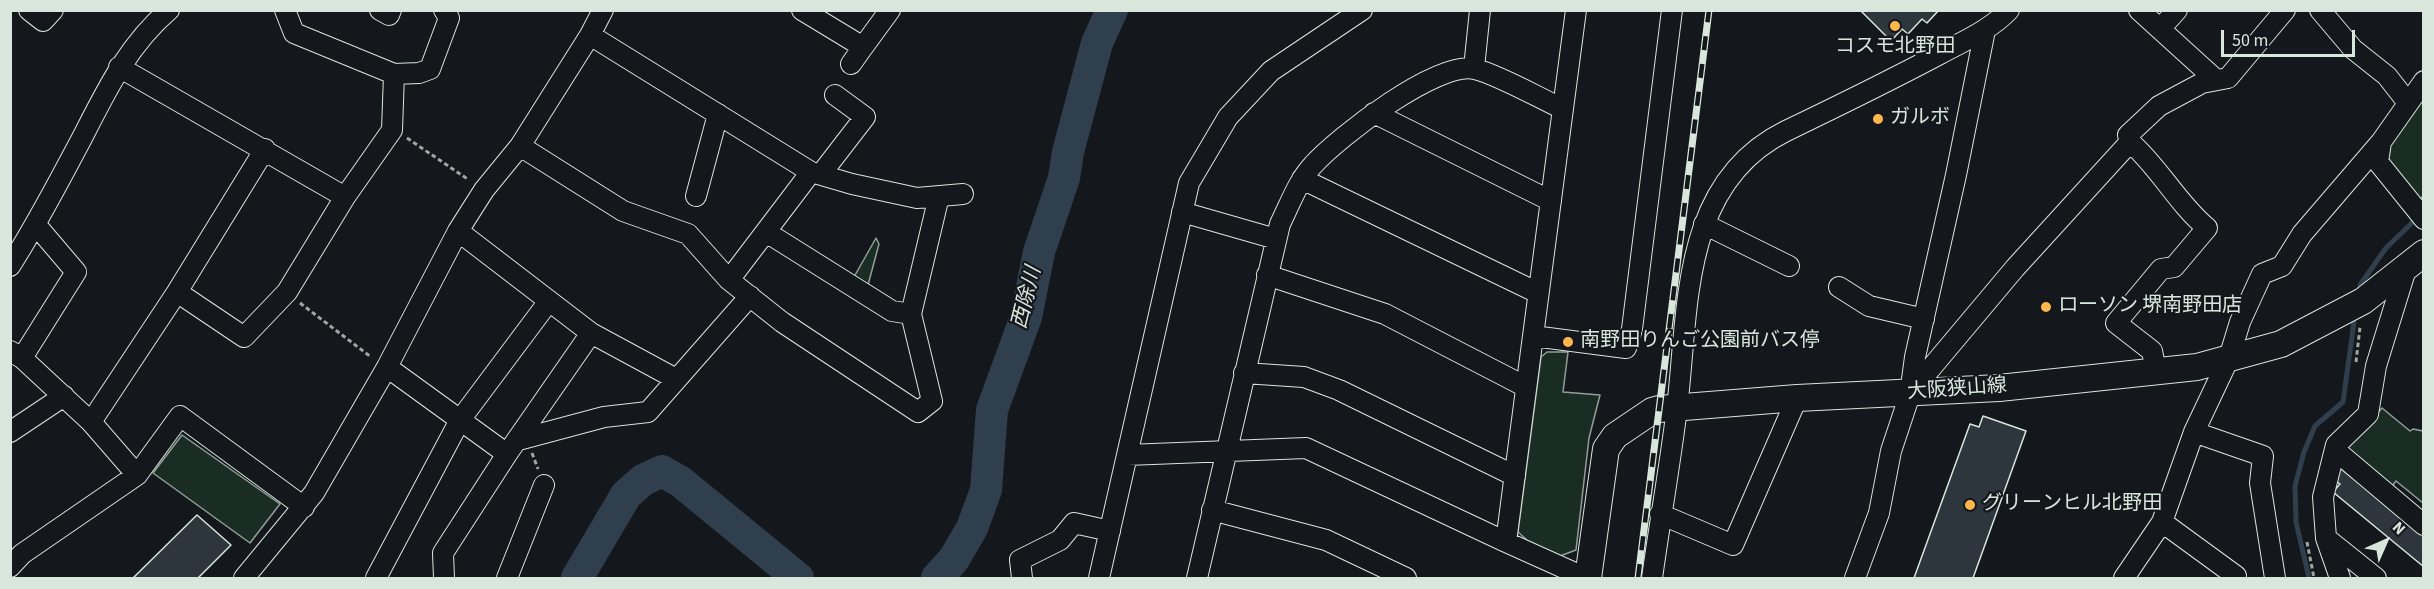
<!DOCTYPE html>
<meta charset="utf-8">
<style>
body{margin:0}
#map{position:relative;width:2434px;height:589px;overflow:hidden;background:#14181c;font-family:"Source Sans 3",sans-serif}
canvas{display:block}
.frame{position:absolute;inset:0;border:12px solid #d8e6dc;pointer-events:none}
.north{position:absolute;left:2356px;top:511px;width:60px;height:60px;-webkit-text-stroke:4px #14181c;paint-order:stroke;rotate:45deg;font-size:16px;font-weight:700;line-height:24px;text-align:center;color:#d8e6dc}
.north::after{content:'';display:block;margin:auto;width:21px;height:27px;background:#d8e6dc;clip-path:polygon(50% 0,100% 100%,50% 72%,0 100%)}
.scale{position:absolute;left:2221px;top:30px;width:134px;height:27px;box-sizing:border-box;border:3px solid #d8e6dc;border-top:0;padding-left:8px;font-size:18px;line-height:21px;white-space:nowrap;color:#d8e6dc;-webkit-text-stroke:4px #14181c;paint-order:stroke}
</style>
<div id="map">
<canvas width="2434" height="589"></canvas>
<div class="frame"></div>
<div class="north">N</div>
<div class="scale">50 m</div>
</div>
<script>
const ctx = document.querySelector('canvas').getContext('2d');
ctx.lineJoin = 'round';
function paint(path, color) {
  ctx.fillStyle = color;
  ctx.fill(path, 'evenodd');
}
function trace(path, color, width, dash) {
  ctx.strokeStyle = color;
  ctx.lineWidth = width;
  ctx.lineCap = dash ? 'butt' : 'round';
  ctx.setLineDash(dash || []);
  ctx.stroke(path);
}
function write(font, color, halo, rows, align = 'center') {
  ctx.font = font + ' "Source Sans 3","Noto Sans JP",sans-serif';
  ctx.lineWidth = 4.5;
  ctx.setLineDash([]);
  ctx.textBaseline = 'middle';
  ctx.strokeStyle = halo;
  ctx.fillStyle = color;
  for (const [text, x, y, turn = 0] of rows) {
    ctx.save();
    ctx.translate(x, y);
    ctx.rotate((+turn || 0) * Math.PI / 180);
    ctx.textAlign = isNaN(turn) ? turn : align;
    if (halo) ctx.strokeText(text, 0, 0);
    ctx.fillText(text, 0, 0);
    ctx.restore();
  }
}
const green = new Path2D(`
 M2423,87V196L2413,206L2378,162Z
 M876,238L879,244L868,285L854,277Z
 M1547,352H1568L1563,392L1600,395L1589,438L1576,550L1560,556L1528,541L1518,532L1541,357Z
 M2382,408L2410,431L2413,429L2423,431V503L2396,481L2390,489L2345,449Z
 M182,435L280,504L250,543L153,473Z`);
paint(green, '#1a2d24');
trace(green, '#939e99', 1.5);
trace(new Path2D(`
 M2360,285L2386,248L2417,218
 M2309,578L2296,522L2295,486L2304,452L2315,426L2343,402L2354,322`), '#2f3f4d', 5);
trace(new Path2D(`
 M577,578L626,495L643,480L662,471L681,482L798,578
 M937,578L954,559L972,528L986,490L992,410L1026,317L1039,252L1064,178L1068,152L1097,43L1112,10`), '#2f3f4d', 32);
const building = new Path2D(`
 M1860,10H1939L1927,23L1922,19L1908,34L1902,29L1891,41Z
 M1983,416L2026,431L1973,578H1914L1970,424L1979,427Z
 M2340,468L2424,536V567L2333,492L2340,484L2332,478Z
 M197,515L231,545L198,578H133Z`);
paint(building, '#2c363c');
trace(building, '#d8e6dc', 1.5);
const minor = new Path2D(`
 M29,10L43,21L53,10
 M380,10L389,15L391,10
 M802,10L863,47L851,64
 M2139,10L2215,79
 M2320,10L2353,49L2387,76L2408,103
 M2160,29L2177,10
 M590,35L811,172L852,184L917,198L963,194
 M863,47L890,10
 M119,67L345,197
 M1474,68L1480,10
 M394,74L419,73L430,69L449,18L444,10
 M2424,81L2381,142L2378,162L2424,219
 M1374,113L1551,201
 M2130,142C2159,167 2177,203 2207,228L2174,267L2161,269L2116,323L2152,351L2156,371
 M520,146L623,211L688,234L729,280
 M811,172L729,280L782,322L918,412L932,401L911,314L939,196
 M821,174L865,117L835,95
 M1302,179L1538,293
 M696,196L718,114
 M1182,212L1276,239
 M1704,224L1789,266
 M458,231L591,333L676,379
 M766,232L892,311L911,314
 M10,266C37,224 59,181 82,138C106,91 128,45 169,10
 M1267,275L1385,314L1526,387
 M1839,287L1869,306L1924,319
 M177,292L244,337L287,292L345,197L392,130L394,74L294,33L285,10
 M1533,336L1576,10
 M10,351L22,358L91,422L137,475L180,416L304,507
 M22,358L76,272L36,225
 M387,367L507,454
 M1244,373L1304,377L1339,390L1515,476
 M1910,393L2015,268L2130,142L2128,135L2159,106L2202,83L2228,78L2285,10
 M91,422L177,292L265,149
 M10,432L64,396
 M2194,432L2263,456L2260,483L2275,578
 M518,440L604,417L648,412L750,296
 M2335,450L2424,525
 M1127,455L1306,448L1506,542
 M1212,510L1326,540L1406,578
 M1660,514L1733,545L1797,398
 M2162,522L2236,576L2234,578
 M2326,538L2376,578
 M10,567L22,554L137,475
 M244,578L314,493L387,367L458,231L484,190L520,146L590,35L603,10
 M376,578L460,420L549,301
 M444,578L443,553L507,454L591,333
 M507,578L544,485
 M1022,578L1020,560L1060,540L1074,523L1110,531
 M1099,578L1189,183L1228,117L1271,71L1362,10
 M1197,578L1280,224C1290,204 1298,181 1313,165C1338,137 1438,60 1475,69C1499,75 1539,98 1563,109
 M1586,578L1506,542L1533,336L1626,348L1632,329L1672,10
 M1652,578C1660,521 1670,465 1677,408C1689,309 1680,183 1786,131C1838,106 1889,81 1940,54C1964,41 1990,30 2009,10
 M1855,578L1879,513L1891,451L1910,394L1915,357L1956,175L1985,30
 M2124,578L2162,522L2194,432L2229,358L2240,322L2262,274L2282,266L2302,234L2381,142
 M2340,578L2326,538L2323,497L2336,445L2368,414L2376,366L2406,269`);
const major = new Path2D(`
 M1588,578L1606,449L1615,436L1652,411L1659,409L1797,398L1999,388L2197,367L2281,344L2363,301L2424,253`);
trace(minor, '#d8e6dc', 22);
trace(major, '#d8e6dc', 28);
trace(new Path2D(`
 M407,138L469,180
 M300,303L371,357
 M2356,362L2360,327
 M532,453L538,469
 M2307,542L2314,578`), '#9da8a2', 3, [4.5, 3]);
trace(minor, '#14181c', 20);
trace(major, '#14181c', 26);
const rail = new Path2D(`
 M1638,578L1709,10`);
trace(rail, '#d8e6dc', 7);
trace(rail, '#14181c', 4.5, [14]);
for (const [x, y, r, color] of [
 [1895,26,6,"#ffb74d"],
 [1878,119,6,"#ffb74d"],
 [2046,307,6,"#ffb74d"],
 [1568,342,6,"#ffb74d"],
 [1970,505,6,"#ffb74d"]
]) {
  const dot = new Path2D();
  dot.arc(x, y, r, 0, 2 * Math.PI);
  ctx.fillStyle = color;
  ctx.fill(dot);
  trace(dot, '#14181c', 2);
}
write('20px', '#d8e6dc', '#14181c', [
 ["コスモ北野田",1895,48,"center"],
 ["ガルボ",1890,119],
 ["ローソン 堺南野田店",2058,307],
 ["南野田りんご公園前バス停",1580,342],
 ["グリーンヒル北野田",1982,505]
], 'left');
write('20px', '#d8e6dc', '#14181c', [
 ["大阪狭山線",1957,390,-4]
]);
write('italic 21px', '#d8e6dc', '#14181c', [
 ["西除川",1028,298,-76]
]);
</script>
